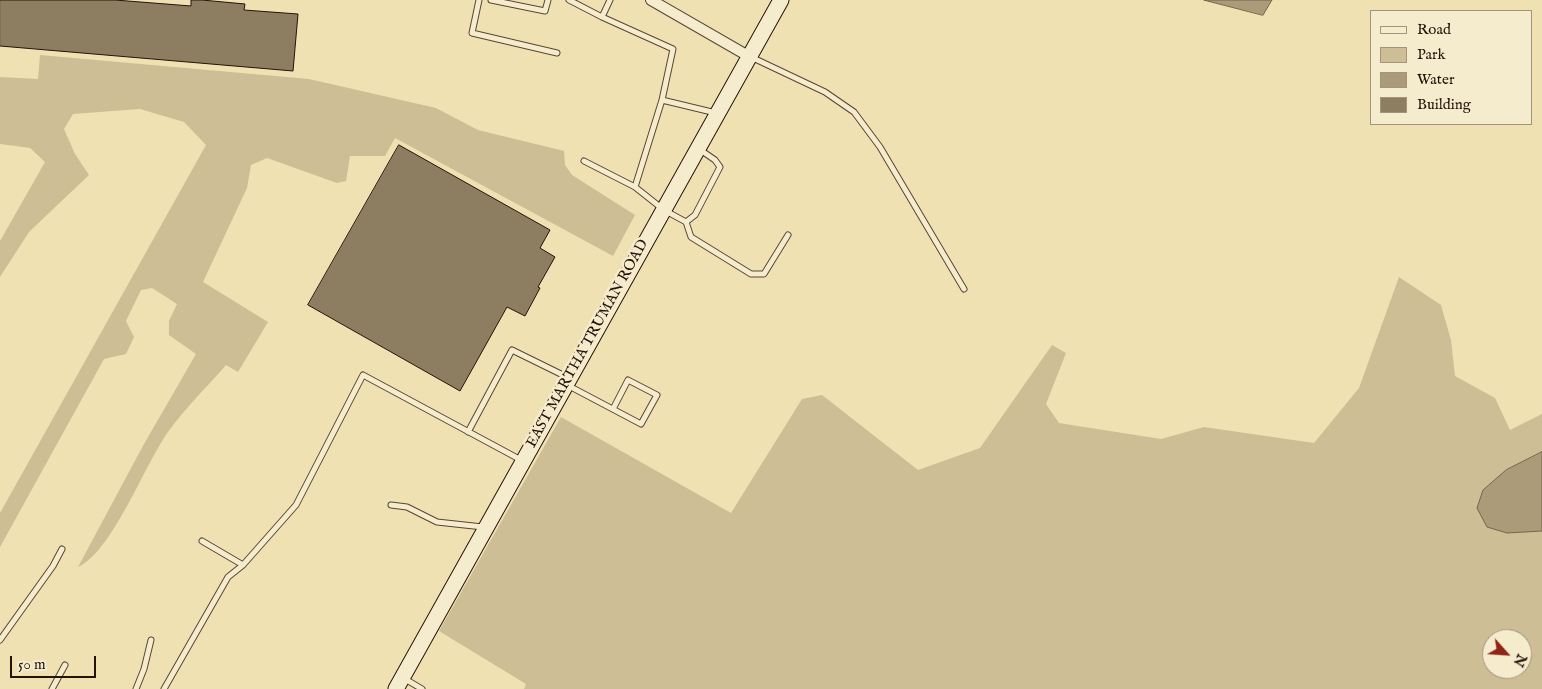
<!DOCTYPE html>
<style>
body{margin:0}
#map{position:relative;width:1542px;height:689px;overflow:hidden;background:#f0e1b2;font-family:"IM FELL English",serif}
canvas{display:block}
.legend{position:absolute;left:1370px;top:10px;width:162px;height:115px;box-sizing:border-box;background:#f5eccd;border:1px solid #a1957f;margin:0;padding:6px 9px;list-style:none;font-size:15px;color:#24130a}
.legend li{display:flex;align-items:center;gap:10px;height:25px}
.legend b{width:25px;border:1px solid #a1957f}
.north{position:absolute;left:1482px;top:629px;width:50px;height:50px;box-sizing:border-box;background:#f5eccd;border:1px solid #a1957f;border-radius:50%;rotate:116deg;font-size:14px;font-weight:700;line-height:20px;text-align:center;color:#24130a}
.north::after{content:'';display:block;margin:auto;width:18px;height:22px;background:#8f2418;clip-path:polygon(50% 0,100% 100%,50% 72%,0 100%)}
.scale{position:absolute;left:10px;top:656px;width:86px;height:22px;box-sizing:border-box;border:2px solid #24130a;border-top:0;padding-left:6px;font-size:15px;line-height:18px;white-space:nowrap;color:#24130a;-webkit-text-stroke:4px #f5eccd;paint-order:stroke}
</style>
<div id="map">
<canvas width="1542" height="689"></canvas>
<ul class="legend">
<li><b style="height:6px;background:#f5eccd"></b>Road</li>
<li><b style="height:14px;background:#cdbe95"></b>Park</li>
<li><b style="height:14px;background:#ab9b79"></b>Water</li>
<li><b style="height:14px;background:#8e7e61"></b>Building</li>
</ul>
<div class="north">N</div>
<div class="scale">50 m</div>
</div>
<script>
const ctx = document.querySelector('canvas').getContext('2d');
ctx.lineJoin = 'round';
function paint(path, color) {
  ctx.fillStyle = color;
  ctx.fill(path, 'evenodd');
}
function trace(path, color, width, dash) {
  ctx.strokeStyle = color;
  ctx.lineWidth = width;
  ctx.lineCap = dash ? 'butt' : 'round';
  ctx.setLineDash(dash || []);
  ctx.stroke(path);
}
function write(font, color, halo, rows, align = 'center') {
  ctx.font = font + ' "IM FELL English",serif';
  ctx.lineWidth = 5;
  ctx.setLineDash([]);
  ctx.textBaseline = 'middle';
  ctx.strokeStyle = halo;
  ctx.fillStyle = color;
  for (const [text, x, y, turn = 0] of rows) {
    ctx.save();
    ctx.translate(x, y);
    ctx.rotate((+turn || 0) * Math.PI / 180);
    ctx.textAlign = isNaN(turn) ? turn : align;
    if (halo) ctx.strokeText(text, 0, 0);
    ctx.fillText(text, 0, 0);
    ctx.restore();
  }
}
paint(new Path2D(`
 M40,55L309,79L436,108L478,130L564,151L565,165L572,175L635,215L613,256L395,138L385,156H350L346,181L337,183L267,158L251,165L247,188L203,282L268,322L238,372L226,365C207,387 185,408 168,432C144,466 112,552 78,567L144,444L196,354L169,335V321L177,304L152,288L141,290L126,321L134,337L126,354L104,359L0,547V513L206,145L184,122L140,109L73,114L64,129L75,154L89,175L29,232L0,277V241L45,162L30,148L0,144V77L38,79Z
 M1399,277L1441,305L1451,340L1455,376L1495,398L1510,430L1542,414V452L1506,470L1478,508L1487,527L1507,533L1542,531V689H524L526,684L439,631L561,417L731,513L802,399L822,395L918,470L980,448L1052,345L1066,353L1046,404L1059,423L1161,439L1204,427L1314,443L1359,388ZM1492,639H1522V669H1492Z`), '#cdbe95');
const water = new Path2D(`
 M1204,0H1272L1263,15Z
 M1542,452V531L1507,533L1487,527L1477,508L1483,490L1506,470Z`);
paint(water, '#ab9b79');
trace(water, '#75654d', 1);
const building = new Path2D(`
 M0,0H115L191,6V0H202L245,4L244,10L298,14L293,71L0,46Z
 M399,145L550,230L540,248L555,257L538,287L540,288L525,316L507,307L460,391L308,305Z`);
paint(building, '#8e7e61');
trace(building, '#24130a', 1);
const service = new Path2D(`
 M479,0L472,33L557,53
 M491,0L545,11L548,0
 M569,0L602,17
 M610,0L602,17L673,49L662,100L716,113
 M751,57L825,92L854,112L880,147L964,289
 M662,100L635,187L664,210L686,222L695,215L720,167L715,160L699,149
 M584,161L635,187
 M686,222L691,237L751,274H764L788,235
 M569,386L641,424L657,395L628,380L613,409
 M468,432L512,350L569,378
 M391,505L407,507L437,522L483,527
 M202,541L243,565
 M0,640L53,566L62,549
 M405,679L422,689
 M52,689L65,665
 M136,689L144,669L151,640
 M164,689L228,577L243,565L296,505L363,375L521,460`);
const minor = new Path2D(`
 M651,0L750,57`);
const secondary = new Path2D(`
 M396,689L781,0`);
trace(service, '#574634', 7);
trace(minor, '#574634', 12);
trace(secondary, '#24130a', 17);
trace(service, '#f5eccd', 5);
trace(minor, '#f5eccd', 10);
trace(secondary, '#f5eccd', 15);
write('15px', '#24130a', '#f5eccd', [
 ["EAST MARTHA TRUMAN ROAD",588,344,-61]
]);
</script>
